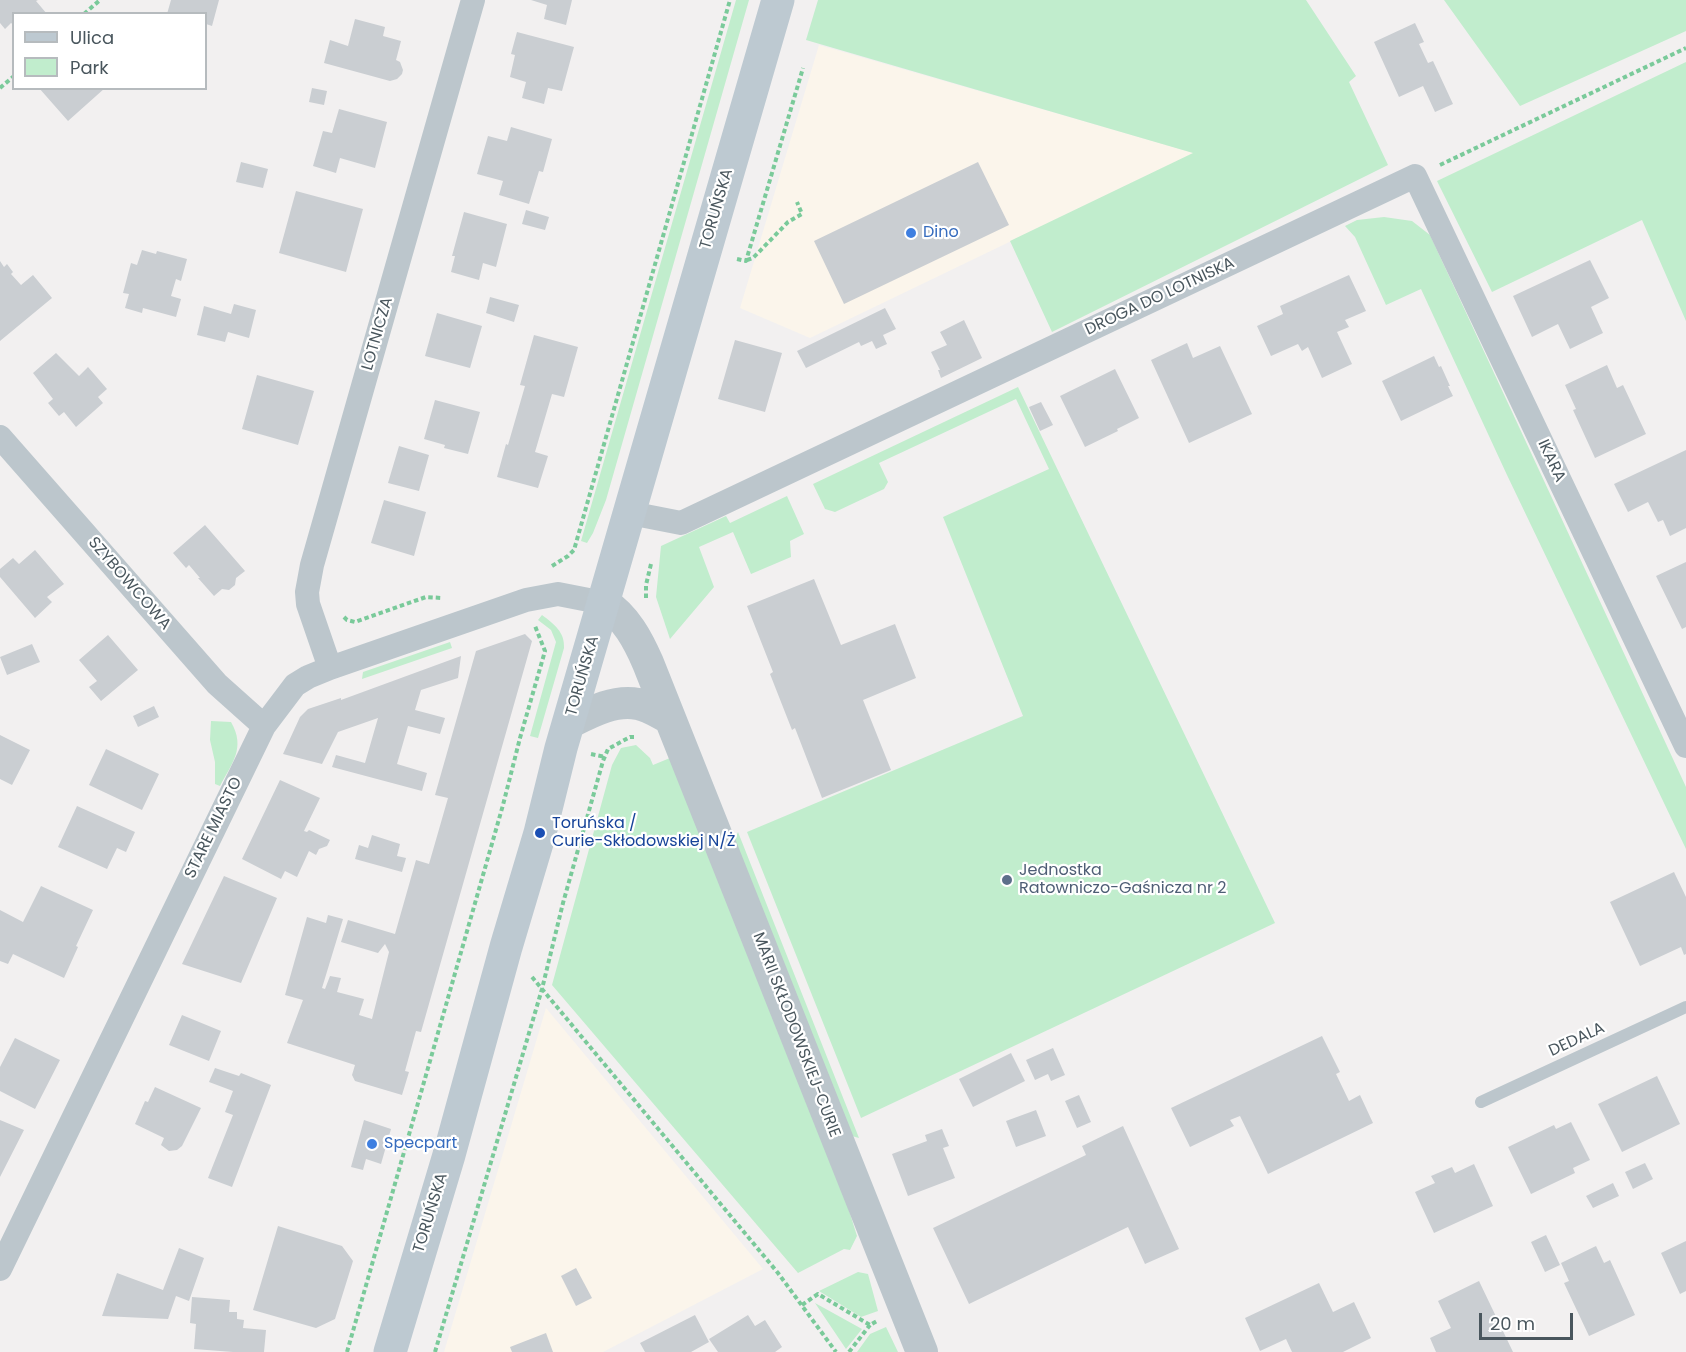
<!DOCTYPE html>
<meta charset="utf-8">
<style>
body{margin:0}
#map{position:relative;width:1686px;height:1352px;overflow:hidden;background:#f2f0f0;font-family:Poppins,sans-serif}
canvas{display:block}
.legend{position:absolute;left:12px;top:12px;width:195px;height:78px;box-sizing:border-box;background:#fff;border:2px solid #b6bbbe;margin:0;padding:8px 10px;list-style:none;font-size:18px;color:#49565d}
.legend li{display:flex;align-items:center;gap:12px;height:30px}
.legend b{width:30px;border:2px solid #b6bbbe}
.scale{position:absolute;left:1479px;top:1313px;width:94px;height:27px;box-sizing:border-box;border:3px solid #49565d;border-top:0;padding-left:8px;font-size:18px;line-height:21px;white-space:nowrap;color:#49565d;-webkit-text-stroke:4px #fff;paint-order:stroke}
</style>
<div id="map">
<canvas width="1686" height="1352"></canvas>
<ul class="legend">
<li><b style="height:8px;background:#bdc9d1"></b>Ulica</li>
<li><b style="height:16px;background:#c1edcd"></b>Park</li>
</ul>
<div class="scale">20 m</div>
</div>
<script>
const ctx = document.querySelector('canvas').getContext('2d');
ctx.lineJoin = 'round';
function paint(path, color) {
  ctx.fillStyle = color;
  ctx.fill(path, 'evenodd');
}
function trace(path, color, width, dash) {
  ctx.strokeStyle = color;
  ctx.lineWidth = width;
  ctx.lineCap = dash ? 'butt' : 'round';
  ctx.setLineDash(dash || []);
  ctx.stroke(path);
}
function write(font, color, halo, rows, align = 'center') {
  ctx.font = font + ' Poppins,sans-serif';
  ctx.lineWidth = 4.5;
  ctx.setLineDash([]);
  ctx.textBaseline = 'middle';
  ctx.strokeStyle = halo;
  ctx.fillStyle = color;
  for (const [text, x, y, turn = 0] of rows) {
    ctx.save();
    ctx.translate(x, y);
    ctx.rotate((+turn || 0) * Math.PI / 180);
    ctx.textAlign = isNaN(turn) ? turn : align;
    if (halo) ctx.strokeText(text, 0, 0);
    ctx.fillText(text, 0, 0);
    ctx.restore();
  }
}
paint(new Path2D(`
 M819,45L1194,153L810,338L740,308Z
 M546,1008L763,1269L603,1352H444Z`), '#fbf5eb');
paint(new Path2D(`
 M736,0H749L606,500L593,533L587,543L581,541Z
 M818,0H1306L1356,76L1349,82L1388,165L1052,332L1010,241L1193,153L806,40Z
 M1444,0H1686V31L1520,106Z
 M1686,62V321L1642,220L1492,292L1437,181Z
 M1384,217L1412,221L1430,235L1686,787V849L1507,475L1421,289L1386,305L1355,237L1345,226L1357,220Z
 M1018,387L1275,923L861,1118L747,832L1023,716L943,517L1049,469L1016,399L879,463L888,482L884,489L835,512L825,509L813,484Z
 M787,496L804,534L790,541L791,557L751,574L733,532L699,547L714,587L670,639L656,597L661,546L726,516L730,523Z
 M542,615C554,624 565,632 564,648L538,738L530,736L556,642L551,630L538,620Z
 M450,642L452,648L362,679L363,672Z
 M211,721L231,722C246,748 232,763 220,786L215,784V762L210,740Z
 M636,745L650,758L653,765L670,758L847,1204L857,1236L850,1250L844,1249L798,1273L552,985L612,765L621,748Z
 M738,832L859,1138L852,1136L734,841Z
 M858,1272L868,1274L878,1311L861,1317L819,1291Z
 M815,1303L862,1329L846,1349Z
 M886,1327L898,1352H857L870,1334Z`), '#c1edcd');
paint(new Path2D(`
 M0,0H38L36,1L47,14H14V25L11,23L5,29L0,23Z
 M171,0H219L212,26L206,24V14H167Z
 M531,0H572L566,25L544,19L547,5Z
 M355,19L385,27L383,36L401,41L396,60L400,62L403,70L402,74L397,79L390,81L324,63L330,40L348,46Z
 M1415,23L1424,42L1419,44L1428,63L1433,61L1453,104L1435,112L1423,86L1399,97L1374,42Z
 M517,32L574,47L562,91L548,88L544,104L522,98L526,82L510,77L515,55L511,54Z
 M39,88H105L68,121Z
 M312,88L327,91L324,105L309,102Z
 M339,109L387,122L375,168L340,158L336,173L313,166L323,131L332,133Z
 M511,127L552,139L543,172L539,171L529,204L499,195L503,181L477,174L488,136L507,141Z
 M241,162L268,169L263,188L236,182Z
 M978,162L1009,225L844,304L814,241Z
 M296,191L363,209L346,272L279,253Z
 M526,210L549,217L545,230L522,224Z
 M464,212L507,224L496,267L483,263L479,280L451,272L455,256H452Z
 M142,250L156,254L157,251L187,259L181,281L176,279L171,296L181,299L176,317L143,308L142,313L125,308L129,294L123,293L131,263L137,265Z
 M1590,260L1609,298L1591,307L1603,333L1570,349L1558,324L1532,337L1513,296Z
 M0,261L4,267L7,264L13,272L11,274L21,285L33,275L52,298L0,341Z
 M1349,275L1366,311L1345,320L1349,327L1337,332L1352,364L1322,378L1308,347L1302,351L1298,344L1271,356L1257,326L1283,314L1280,306Z
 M490,297L519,305L514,322L486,313Z
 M234,304L256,310L249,338L228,332L225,342L197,335L204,306L231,314Z
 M885,308L896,329L883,335L887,344L876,349L872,341L861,346L859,342L806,368L797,351Z
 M437,313L482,326L470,368L425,356Z
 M964,320L982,358L941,378L938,370H940L931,352L947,345L940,332Z
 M534,335L578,347L564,397L552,394L535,452L548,456L538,488L497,477L506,444L508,445L525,386L520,385Z
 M735,340L782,353L765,412L718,399Z
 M1187,343L1193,358L1220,346L1252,414L1189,443L1151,360Z
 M56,353L79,376L88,367L107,389L98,397L103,403L76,427L64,412L59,416L48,403L53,399L33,373Z
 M1434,356L1439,367L1441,366L1450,386H1448L1453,396L1401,421L1382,381Z
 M1607,365L1617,388L1623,385L1646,434L1595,458L1573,410L1576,409L1565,385Z
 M1115,369L1139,418L1117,429L1118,431L1085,447L1060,396Z
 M257,375L314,391L298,445L242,429Z
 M435,400L480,412L468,454L444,448L445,445L424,439Z
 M1041,402L1053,425L1040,431L1029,407Z
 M399,446L429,455L419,491L388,483Z
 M1686,450V528L1670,536L1663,520L1658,522L1648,502L1628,512L1614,484Z
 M384,500L426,512L414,556L371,543Z
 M205,525L245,571L236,578L235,585L229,590L222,589L214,596L198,578H200L189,565L186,568L173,553Z
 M35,550L64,584L47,597L52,602L35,618L0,577V569L13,558L19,564Z
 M1686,562V627L1682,629L1656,576Z
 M814,579L841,645L895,624L916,678L863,700L891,770L822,798L795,728L792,730L770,674L773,672L747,606Z
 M525,634L532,641L421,1032L416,1031L405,1071L409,1072L402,1095L355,1081L352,1075L355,1065L287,1043L303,1000L285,995L307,917L326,923L328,915L343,919L322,988L325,989L330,976L341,978L337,992L364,999L359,1015L372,1019L389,952L385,944L378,953L341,942L348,920L395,934L416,860L429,864L448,798L435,795L476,651Z
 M108,635L138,670L101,701L89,687L97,681L79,660Z
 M32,644L40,662L7,675L0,657Z
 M461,656L458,678L421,690L415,710L445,718L440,734L408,726L397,764L427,773L422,791L332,767L336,755L365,763L378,718L338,732L322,764L283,754L300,717L308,709L341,698V700Z
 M154,706L159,717L138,727L133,716Z
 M0,735L30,750L12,785L0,779Z
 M106,749L159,774L142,810L89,785Z
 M280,780L320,798L304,831L307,832L309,830L330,840L327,846L319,849L316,855L309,851L297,877L285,871L281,879L242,859Z
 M77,806L135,832L126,852L117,848L107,869L58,847Z
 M372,835L400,844L397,856L406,858L402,872L355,859L359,845L368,848Z
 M1674,872L1686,897V954L1684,955L1681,947L1640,966L1610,902Z
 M224,876L277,898L241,983L182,964Z
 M41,886L93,910L76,946L78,947L64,978L13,954L8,964L0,961V910L23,922Z
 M182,1015L221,1031L209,1061L169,1045Z
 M1322,1036L1340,1072L1336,1074L1349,1101L1360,1095L1373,1123L1268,1174L1240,1116L1230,1120L1234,1126L1190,1147L1171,1108Z
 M15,1038L60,1060L35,1109L0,1091V1067Z
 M1053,1048L1065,1075L1051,1081L1048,1074L1035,1080L1026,1060Z
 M1011,1053L1025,1081L973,1107L959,1079Z
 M215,1068L239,1076L241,1073L271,1085L232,1187L208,1178L233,1115L225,1112L233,1091L209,1082Z
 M1657,1076L1680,1124L1622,1152L1598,1104Z
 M155,1087L201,1108L182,1146L177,1150L169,1151L161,1145L164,1138L135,1124L145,1101L148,1102Z
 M1079,1095L1091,1122L1077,1128L1065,1101Z
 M1036,1110L1046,1136L1016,1147L1006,1121Z
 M0,1120L24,1130L0,1177Z
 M364,1120L391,1129L381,1164L366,1159L363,1170L351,1167Z
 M1571,1122L1590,1160L1573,1168L1575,1173L1531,1194L1508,1147L1554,1125L1556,1129Z
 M1123,1126L1179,1249L1145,1264L1128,1227L969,1304L933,1228L1086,1155L1082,1146Z
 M942,1129L949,1146L943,1148L955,1178L908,1196L892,1154L927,1141L925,1135Z
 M1645,1163L1653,1179L1633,1189L1625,1172Z
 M1474,1164L1493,1206L1434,1233L1415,1192L1435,1183L1431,1176L1452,1167L1455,1173Z
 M1613,1183L1619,1196L1593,1208L1586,1196Z
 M278,1226L342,1246L353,1261L335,1319L316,1328L253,1310Z
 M1546,1235L1560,1265L1545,1272L1531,1242Z
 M1686,1241V1291L1680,1294L1661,1253Z
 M1596,1246L1604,1263L1610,1260L1635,1315L1589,1336L1564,1283L1569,1281L1561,1263Z
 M179,1248L204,1258L189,1301L176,1296L168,1319L102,1316L117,1273L163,1290Z
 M576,1268L592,1298L576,1306L561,1276Z
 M1479,1281L1513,1352H1436L1430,1338L1451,1328L1438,1301Z
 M1319,1283L1333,1312L1354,1302L1371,1338L1343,1352H1292L1286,1339L1260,1351L1245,1318Z
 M192,1297L230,1300L229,1312H237V1319L244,1320L243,1328L266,1330L264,1352H233L194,1349L196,1324L190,1323Z
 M695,1315L709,1342L691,1352H645L640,1343Z
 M748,1315L755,1326L765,1320L782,1347L775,1352H718L709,1339Z
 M546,1333L553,1352H512L510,1347Z`), '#caced2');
trace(new Path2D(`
 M84,14L100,0
 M0,88L14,76
 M1440,165L1686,48
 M737,259L746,261L803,68
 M747,260L753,258L788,222L802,214L797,202
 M552,566L568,556L574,550L730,0
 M646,598V585L651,564
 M344,617L347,620L355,622L426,597L442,598
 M591,754L605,757
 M532,977L778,1273L836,1352
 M802,1305L818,1294L870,1325L877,1321
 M347,1352L503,805L520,738L545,651L535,626
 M435,1352L542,989L563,903L603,761L608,749L630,737H634
 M849,1352L870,1325`), '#7aca9a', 4, [4.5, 3]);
trace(new Path2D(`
 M1481,1102L1686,1007`), '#bcc6cc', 12);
trace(new Path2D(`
 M0,437L217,684L264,726
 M630,513L681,523L1415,176L1686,746
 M330,668L308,604L307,592L312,565L473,0
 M0,1269L264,726L295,685L308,677L330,668L526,600L558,594L604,603`), '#bcc6cc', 24);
trace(new Path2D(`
 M604,603C626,617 638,640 648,663L922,1352
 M569,723C589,713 614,699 638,704C649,706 659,713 669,718`), '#bcc6cc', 32);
trace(new Path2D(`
 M390,1352L449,1155L506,947L540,833L561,748L778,0`), '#bdc9d1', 33);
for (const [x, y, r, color] of [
 [911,233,6,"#3f7fe0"],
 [540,833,6,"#1a4fb4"],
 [1007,880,6,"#5c6f8a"],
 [372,1144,6,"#3f7fe0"]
]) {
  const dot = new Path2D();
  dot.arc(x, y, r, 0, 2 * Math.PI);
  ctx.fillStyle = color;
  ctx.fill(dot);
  trace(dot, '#fff', 2);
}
write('16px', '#49565d', '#fff', [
 ["TORUŃSKA",717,209,-74],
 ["DROGA DO LOTNISKA",1160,297,-25],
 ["LOTNICZA",378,334,-74],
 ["IKARA",1551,461,65],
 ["SZYBOWCOWA",129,584,49],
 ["TORUŃSKA",583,676,-74],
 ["STARE MIASTO",214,828,-64],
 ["MARII SKŁODOWSKIEJ-CURIE",796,1035,69],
 ["DEDALA",1577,1040,-25],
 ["TORUŃSKA",431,1213,-73]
]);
write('16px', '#366cbe', '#fff', [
 ["Dino",923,233],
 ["Specpart",384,1144]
], 'left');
write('16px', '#164399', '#fff', [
 ["Toruńska /",552,824],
 ["Curie-Skłodowskiej N/Ż",552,842]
], 'left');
write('16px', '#4e5e75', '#fff', [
 ["Jednostka",1019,871],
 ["Ratowniczo-Gaśnicza nr 2",1019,889]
], 'left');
</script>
